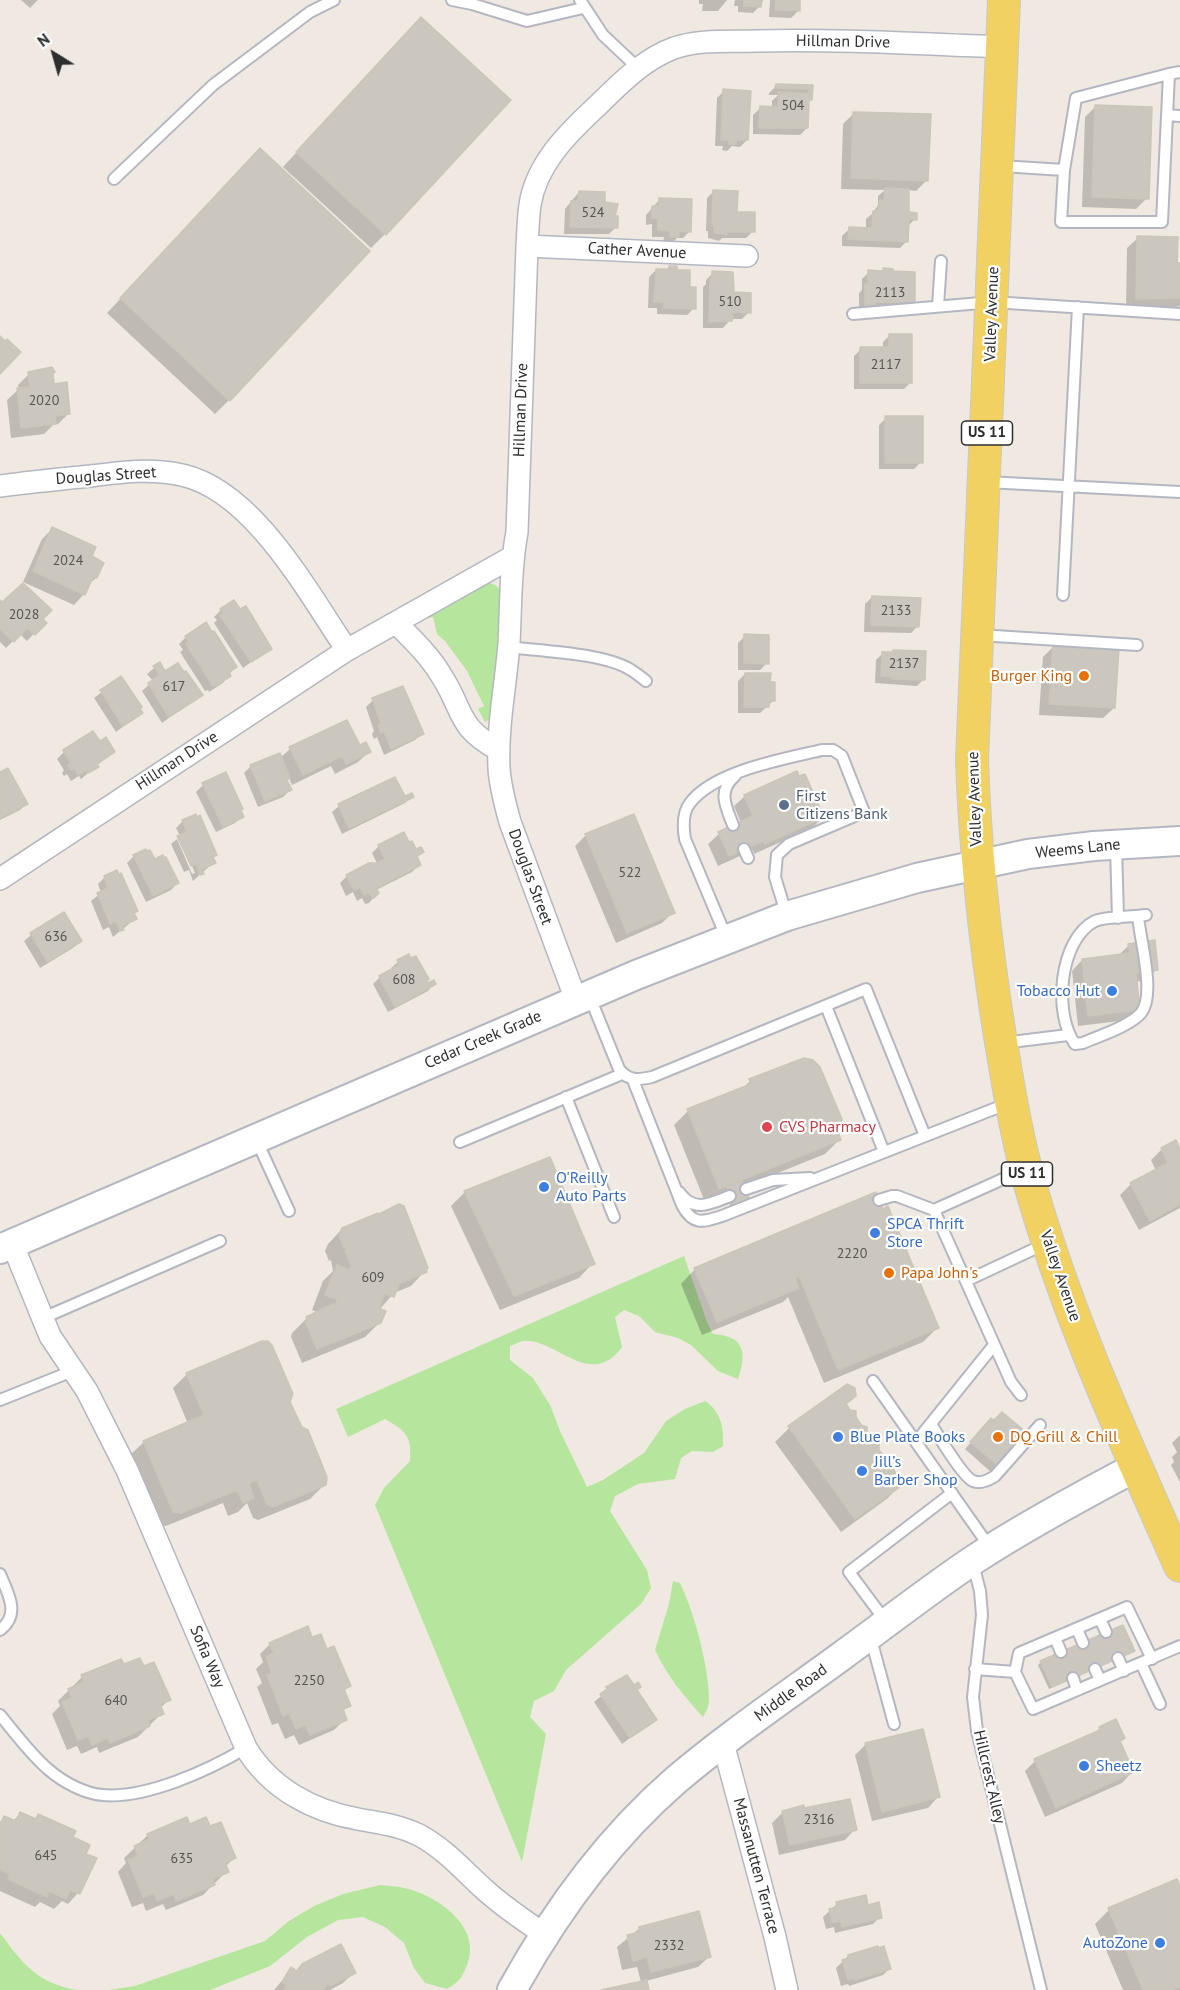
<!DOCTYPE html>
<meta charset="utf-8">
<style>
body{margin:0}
#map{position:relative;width:1180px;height:1990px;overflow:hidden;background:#efe9e1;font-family:"PT Sans",sans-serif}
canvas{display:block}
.north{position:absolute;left:24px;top:24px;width:60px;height:60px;-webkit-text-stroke:4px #fff;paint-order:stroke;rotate:323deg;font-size:16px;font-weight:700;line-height:24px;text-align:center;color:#2e2e2e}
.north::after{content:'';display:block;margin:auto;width:21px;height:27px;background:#2e2e2e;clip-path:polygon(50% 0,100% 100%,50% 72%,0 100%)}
</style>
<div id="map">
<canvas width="1180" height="1990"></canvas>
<div class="north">N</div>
</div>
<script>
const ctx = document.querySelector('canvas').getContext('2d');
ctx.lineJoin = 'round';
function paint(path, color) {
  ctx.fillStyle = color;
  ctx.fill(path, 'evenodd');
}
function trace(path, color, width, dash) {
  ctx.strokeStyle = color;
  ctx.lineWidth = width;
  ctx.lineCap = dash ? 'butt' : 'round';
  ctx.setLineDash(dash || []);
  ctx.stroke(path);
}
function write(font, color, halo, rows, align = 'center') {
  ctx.font = font + ' "PT Sans",sans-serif';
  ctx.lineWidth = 4.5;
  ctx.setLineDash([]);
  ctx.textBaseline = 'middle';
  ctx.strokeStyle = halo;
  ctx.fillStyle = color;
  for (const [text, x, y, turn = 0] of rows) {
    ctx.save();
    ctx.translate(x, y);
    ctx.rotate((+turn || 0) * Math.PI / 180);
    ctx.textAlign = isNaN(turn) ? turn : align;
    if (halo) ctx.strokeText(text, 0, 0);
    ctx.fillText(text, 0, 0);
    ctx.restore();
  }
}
paint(new Path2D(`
 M489,583C500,585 502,593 503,604L490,719L485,722L478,709L484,706L467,671L445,641L437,634L433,617L428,618L432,613Z
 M684,1256L707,1322L713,1334C745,1336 747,1353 738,1379L718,1371L691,1345L678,1338L655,1332L639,1316L624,1310L615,1317L622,1347C590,1391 555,1337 523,1341C519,1342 514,1345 510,1346V1360L533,1378L550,1405L560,1431L587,1487L603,1480L644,1453L666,1421L685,1409L705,1401C721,1412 724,1427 723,1446L713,1452L692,1451L681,1458L675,1479L638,1484L615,1496L610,1511L647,1570L651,1588L641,1604L566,1670L554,1691L534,1701L530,1717L546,1734L522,1862L375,1505L384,1488L410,1461C412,1436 406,1431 385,1419L348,1437L336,1409Z
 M673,1581L680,1583C694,1612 709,1667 709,1700C709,1706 706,1712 703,1717C684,1696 667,1676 655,1650L669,1604Z
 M380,1885C388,1886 396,1886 404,1888C437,1895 483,1927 467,1965C461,1979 460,1981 447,1989L425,1983L414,1968L404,1943L385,1927L363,1917L338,1920L307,1937L270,1966L210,1990H109L135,1986L265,1941L289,1921L314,1906L343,1894Z
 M0,1933C22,1963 38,1984 77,1990H0Z`), '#b6e59e');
paint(new Path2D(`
 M21,0H38L30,8Z
 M699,0H727L718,11H702L703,4H699Z
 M735,0H763L760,6L753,13L738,12V6H734Z
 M770,0H799L798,11L791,18L769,17Z
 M407,33L385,234L371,248L283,167Z
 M776,86L811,87V99L808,102L807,128L800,135L753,134V115L760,108H772V101L778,95H769V93Z
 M724,91L747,140L740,147L732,146L727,151L722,150L723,146H715L717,98Z
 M1096,106L1147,198L1136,209L1082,207L1085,117Z
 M854,113L927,180L916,191L908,190V214L915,219L907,227V241L900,248L842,246V236L849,229H866V219L873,213L878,205V196L885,190L841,189L843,124Z
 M246,165L229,400L215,414L107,313Z
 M714,191L753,231L746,238H722L719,241L708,238V231H706L707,198Z
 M579,192L604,203L616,227L609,234H564L565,209Z
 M660,199L690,231L683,238H677L671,244L663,243L664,237H652V224L646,225V215Z
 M1138,238L1176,265H1180V306L1166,309H1126L1127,248Z
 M669,267L676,271L688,288L694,308L687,315L657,314V308H648L649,277L656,270L666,271Z
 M884,270L913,302L906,309L859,312V293L862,290V279L869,272H882Z
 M713,273L749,312L742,319H731L723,328H703V287L706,284V280Z
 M890,335L911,382L904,389H854V356L861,349H883V342Z
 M54,372L52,374L53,385L69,413L58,424L53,425L44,434L11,438L7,400L19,389L18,385L29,374Z
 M886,418L921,462L914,469H879V425Z
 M52,529L90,557L96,578L88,585L84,594L74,605L23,582L42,539Z
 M872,597L918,626L911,633L864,632L865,604Z
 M0,602L41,619L44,623L27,641L20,634L6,648L0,642Z
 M221,610L270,648L243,668L214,623L217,620L214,617Z
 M745,636L767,663L760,670H738V643Z
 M186,637L235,667L223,683L209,692L208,690L205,691L180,652L183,650L179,644Z
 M1053,647L1114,708L1103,718L1039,715L1043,657Z
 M893,652L924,679L917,686L875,683L876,660L883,653L891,654Z
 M159,664L164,673L201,694L162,723L142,691L153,681L147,674Z
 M745,674L769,683L773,701L760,713H738V681Z
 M120,678L141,713L116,732L94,698Z
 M373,700L422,733L415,740L384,755L377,737L374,739L372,734L374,731L366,707Z
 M99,744L113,752L81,779L79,776L71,781L67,774L64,776L62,773L64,770L57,759L64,752Z
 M290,749L369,752L358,762L335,774L331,766L292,785L289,778L286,780L290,790L283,797L258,807L244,773L251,766L280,758Z
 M0,774L26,804L20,810L0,820Z
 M203,785L239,811L242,816L235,823L216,832L196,792Z
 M412,796L405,803L342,834L332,812L339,806Z
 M745,796L823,817L812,828L754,854L753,850L718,866L708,844L719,834L741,823L734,806Z
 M183,821L214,862L193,881L189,870L184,872L171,844L177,839L192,874L195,873L180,838H177L180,836L176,828Z
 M586,835L673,912L662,923L616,943L575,846Z
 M408,845L415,851L422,852L416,858L419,865L412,872L376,890V895L369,903L365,904L362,898L357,901L353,892L346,896L340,883L347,876L378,865L372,853L379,846Z
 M134,856L154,861L177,883L171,890L146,902L127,863Z
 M105,877L137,911L133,914L135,919L113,937L109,927L103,930L91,901L101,893L98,884Z
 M64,914L80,941L73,948L40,968L24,941L31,935Z
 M1129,945L1156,970L1146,980L1135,982L1138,1009L1128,1020L1078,1026L1072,971L1082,960L1118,956Z
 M398,962L428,985L434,984L428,991L388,1012L373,984L380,977L392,971L391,968Z
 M750,1081L837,1135L839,1140L825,1154L743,1187L749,1200L731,1208L726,1194L705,1202L674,1125L688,1111L741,1090Z
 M1175,1142L1180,1152V1208L1139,1230L1120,1195L1131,1184L1156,1171L1151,1160L1161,1150Z
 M465,1192L593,1263L579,1278L500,1310L451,1206Z
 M875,1194L937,1328L923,1342L824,1383L788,1297L783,1302L702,1335L681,1284L695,1269Z
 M342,1229L425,1271L411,1286L394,1293L379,1310V1323L365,1337L302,1363L291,1337L292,1333L306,1319L319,1313L312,1310L323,1281L333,1271L331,1260L329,1261L325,1251L328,1244Z
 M187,1374L288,1402L325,1484L310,1499L258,1520L253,1518L247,1503L238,1512L228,1516L223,1503L166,1526L159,1525L129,1456L144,1442L188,1424L173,1388Z
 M845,1405L902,1483L888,1498L841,1532L775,1442L789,1428Z
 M985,1427L999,1466L992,1473L965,1449Z
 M1180,1435V1482L1171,1465L1174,1462L1172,1457L1177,1452L1172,1443Z
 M312,1639L327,1651L349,1686L344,1691L349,1705L342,1712L345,1719L334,1730L299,1745L294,1735L285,1739L278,1723L272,1725L257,1687L262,1683L256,1669L263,1662L260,1654L270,1644Z
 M1133,1651L1049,1689L1038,1665L1041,1662Z
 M123,1666L143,1668L169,1700L160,1708L162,1713L138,1737L99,1753L97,1747L81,1754L77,1746L67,1750L52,1714L60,1706L58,1701L82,1677Z
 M622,1679L636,1691L655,1719L622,1744L594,1702Z
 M1100,1728L1123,1738L1119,1742L1132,1772L1122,1783L1045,1817L1025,1771L1035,1761L1094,1734Z
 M866,1744L938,1797L928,1808L872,1821L855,1755Z
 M803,1810L855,1829L845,1840L779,1855L772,1823L783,1812Z
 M20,1814L35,1820L39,1816L84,1854L78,1893L68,1904L62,1901L54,1909L40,1902L35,1907L0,1891V1822L5,1817L13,1821Z
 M189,1826L234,1858L225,1867L227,1871L203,1895L166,1910L163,1904L146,1911L143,1903L132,1907L118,1872L126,1863L124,1858L148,1835Z
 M1180,1890V1990H1123L1095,1924L1109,1910Z
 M837,1904L867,1907L880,1917L873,1924L835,1933L834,1927L826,1929L823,1917Z
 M640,1928L709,1957L698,1967L646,1981L648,1990H607L641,1982L637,1967L622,1970L617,1947Z
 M848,1956L890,1968L883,1975L849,1986L848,1984L841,1986L836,1968Z
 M303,1965L354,1972L343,1983L330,1990H274L292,1969L296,1972Z`), '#0003');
const building = new Path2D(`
 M744,0H762L761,7L744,6Z
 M776,0H800V11L775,10Z
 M421,17L511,100L386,235L296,152Z
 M776,84L813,85L812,100H809L808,128H759L760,106L778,107L779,92L809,94V89L775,88Z
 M723,89L751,91L748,140H736V144H729V140H721Z
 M1095,105L1152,107L1149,199L1092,197Z
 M853,112L931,114L928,181L851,178Z
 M260,148L370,251L230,401L120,298Z
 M885,188L909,189V212L917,213V220L909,219L908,242L848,239L849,227L872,228L873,211H878L880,200L884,201Z
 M713,190L738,191L737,212H755V232H727V235L714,232V225H712Z
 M579,191L605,192V202L618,204L615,216H618V228L570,227L571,201H578Z
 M659,198L692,199L691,232L679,231V237H670V231L658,230V218H652V206H659Z
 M1137,236L1178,237L1177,263H1180V298L1136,299Z
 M669,266H677V270H690V287H696V309L663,308L664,302H654L656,269H669Z
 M883,268L893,269V271L915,272V303L875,302V305H865V284H868V270L883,271Z
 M712,271L733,272L734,292L751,293V313L733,312L732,321L709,322L710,279H712Z
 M889,334H912V383H860V347H889Z
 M0,336L5,341L7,339L21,352L0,374Z
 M52,367L55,372L53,373L54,384L67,382L70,414L55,416L56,424L21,428L17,388L30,387L28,372Z
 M885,416H923V463H885Z
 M52,527L96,547L92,556L104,563L97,578L93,577L85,595L33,571Z
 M23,583L52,610L43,619L47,623L35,635L27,628L14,642L0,629V600L2,602Z
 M872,596L921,598L919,627L871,625Z
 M234,600L240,609L246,606L272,649L251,662L220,615L223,613L220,609Z
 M206,622L212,632L214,631L237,667L229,672L231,676L216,686L215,684L213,686L186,644L189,642L185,636Z
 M744,634L769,635V664L744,663Z
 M1053,645L1119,648L1115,708L1049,704Z
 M893,650L926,651L925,680L892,679V677L881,676L882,652H893Z
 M160,662L165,671L178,663L184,672L186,671L203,695L169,717L148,683L160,675L153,666Z
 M745,673H771L770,682H775V701H769V707H744Z
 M121,676L142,707L140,709L143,713L123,726L100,690Z
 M403,686L424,734L391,749L384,731L381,733L378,725L381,724L372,698Z
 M347,720L360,745L366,742L371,752L346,764L342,756L303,775L289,747Z
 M93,731L100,741L106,737L115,752L97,764L99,767L88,773L87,770L78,775L74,768L71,770L68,765L71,763L63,750Z
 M280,753L290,778L287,780L292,790L265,801L250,765Z
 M8,768L28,804L0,818V772Z
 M797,771L799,776L805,774L824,817L765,844L763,841L729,856L718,832L753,816L744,795Z
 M226,772L243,809L241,810L244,817L223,827L202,783Z
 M395,777L405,796L412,793L414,797L349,828L338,804Z
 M196,814L197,817L200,815L217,855L213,857L216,863L202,869L204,874L200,875L196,864L191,866L177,836L187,832L182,820Z
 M634,814L675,913L627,933L585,834Z
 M404,832L409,842L412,841L416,849L421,847L424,852L417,856L421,865L376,888L379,893L374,898L372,897L369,893L364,895L360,887L354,890L346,875L369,863H377L385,859L378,845Z
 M146,849L147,851L150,850L155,859L163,855L164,858L166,857L179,883L153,896L133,855Z
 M117,870L119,875L121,873L138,911L134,913L137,919L122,926L124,930L120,931L116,921L110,924L97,893L108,888L104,876Z
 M64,912L82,941L48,962L30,933Z
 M1155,940L1158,970L1136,973L1140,1010L1088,1016L1082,959L1130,953L1128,944Z
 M409,954L411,958L416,956L429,979L427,980L428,983L434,980L436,984L395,1007L379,976L399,965L397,960Z
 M804,1058L813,1060L820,1067L842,1119L839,1135L841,1140L719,1189L687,1109L751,1084L749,1079Z
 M1176,1140L1180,1149V1204L1150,1221L1130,1183L1168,1163L1161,1148Z
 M550,1157L595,1264L514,1296L464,1191Z
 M742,1180L750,1200L734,1206L727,1186Z
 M876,1192L883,1209L888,1206L939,1328L838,1370L799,1276L795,1278L799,1288L717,1322L694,1268Z
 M399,1204L404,1206L428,1268L426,1269L427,1272L399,1284L394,1297L385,1293L379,1308L386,1311L381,1323L317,1349L305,1321L307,1320L306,1317L333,1304L334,1306L338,1300L325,1295L337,1265L349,1270L351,1265L345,1251L347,1250L346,1247L344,1248L339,1236L342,1228L378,1213L379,1214Z
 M262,1341H268L272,1345L293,1394L290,1402L302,1427L308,1430L327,1477L326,1485L273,1507L267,1504L257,1480L249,1483L254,1498L243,1503L237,1490L181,1513L173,1512L143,1441L204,1415L186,1373Z
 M847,1384L855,1388L856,1396L846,1404L850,1410L856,1411V1417L861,1425L867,1427V1433L873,1441L879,1444V1450L884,1457L891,1458L890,1465L897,1475L904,1476V1484L855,1519L788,1426Z
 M1002,1412L1026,1432L1018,1441L1021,1444L1000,1467L970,1442L991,1418L994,1420Z
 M1123,1625L1135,1651L1052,1687L1040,1661Z
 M308,1626L312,1637L321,1634L327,1649L334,1646L351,1686L344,1689L351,1706L343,1709L347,1720L310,1735L305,1725L296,1729L289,1713L283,1716L267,1675L272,1673L266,1657L274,1653L269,1643Z
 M140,1658L144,1666L154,1662L171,1700L160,1704L164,1714L148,1720L150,1726L110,1743L108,1738L92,1745L88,1736L78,1740L62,1702L72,1698L68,1689L84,1682L81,1675L121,1659L124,1664Z
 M627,1675L634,1685L638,1682L641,1687L637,1690L657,1720L630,1738L600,1694L607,1689L606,1687Z
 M1116,1719L1125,1738L1120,1741L1134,1772L1056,1808L1034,1759L1100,1730L1099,1727Z
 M923,1729L940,1797L882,1812L865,1743Z
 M850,1799L857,1830L790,1845L782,1811L804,1805V1808Z
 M20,1812L36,1819L38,1814L76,1831L73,1837L90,1845L86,1854L97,1858L80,1894L70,1890L66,1899L49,1891L47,1897L8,1879L10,1874L0,1870V1825L4,1816L16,1821Z
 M187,1817L190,1824L206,1817L210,1826L221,1822L236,1858L225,1863L229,1872L213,1879L215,1885L176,1901L174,1894L157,1901L154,1893L143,1897L128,1860L138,1856L134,1846L150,1839L147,1834Z
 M1177,1879L1180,1886V1987L1172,1990H1143L1108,1908Z
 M866,1895L868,1905L879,1902L882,1918L842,1927L841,1921L832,1923L829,1909L837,1907L836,1902Z
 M699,1911L711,1957L651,1972L647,1957L633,1961L627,1935L640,1932L639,1927Z
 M341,1944L356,1973L330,1986L328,1983L323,1990H284L287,1985L282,1982L291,1967L297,1971L302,1964Z
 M878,1946L879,1948L884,1946L891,1969L855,1980V1978L848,1980L842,1960L849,1958L848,1955Z
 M647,1980L649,1990H601Z`);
paint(building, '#cbc7bf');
trace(building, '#cbc5ba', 1.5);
const service = new Path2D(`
 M452,0L472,4L527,21L583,8
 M580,0L603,35L638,68
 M1169,74L1162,222H1061L1064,170L1076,98L1169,74L1180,72
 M1167,115L1180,116
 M1001,166L1064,170
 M114,179L213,85L310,12L334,0
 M938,306L941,261
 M853,314L992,302L1180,314
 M986,482L1180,492
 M1063,595L1078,307
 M979,635L1137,645
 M508,647C540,651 605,653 631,670C636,673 641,677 646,681
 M733,825C726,807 717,791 735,776
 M1116,846L1118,918
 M744,849L748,858
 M1138,916C1140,940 1156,995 1141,1013C1130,1026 1099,1036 1083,1043L1075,1044C1053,1014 1059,939 1095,921C1105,916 1133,917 1146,915
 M727,939L685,839C683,827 682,813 690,803C714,771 784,759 822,750H833L842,756L864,812L789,844L777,855L775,877L787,916
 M589,995L619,1069C628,1081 638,1080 652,1077L866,989L925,1136
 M826,1006L884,1152
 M1003,1043L1068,1035
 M633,1080L682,1205C693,1226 703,1222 722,1216L1009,1103
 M566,1097L614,1217
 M256,1139L289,1211
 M460,1142L622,1074
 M746,1189L773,1180L810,1178
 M679,1192C694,1213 710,1204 730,1196
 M879,1200L892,1196H897L934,1210
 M966,1281L1047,1243
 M43,1318L220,1241
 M873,1381L991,1549
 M1021,1395L1011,1382L934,1210L1023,1170
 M0,1400L75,1370
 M931,1424C938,1435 963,1477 973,1481C980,1484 989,1480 995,1476L1040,1425
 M916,1442L994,1345
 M973,1564L980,1591L982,1615L973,1697L977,1731L1041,1990
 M0,1574C8,1594 21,1614 0,1630
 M1100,1619L1106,1632
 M887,1623L849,1572L952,1493
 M1077,1629L1083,1643
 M1055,1638L1061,1652
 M871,1639L894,1724
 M1118,1658L1124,1671
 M1141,1663L1160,1704
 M975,1669L1015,1672L1033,1709L1180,1646
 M1095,1669L1100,1680
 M1015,1672L1019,1653L1127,1607L1152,1659
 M1073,1678L1077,1690
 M0,1715C15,1733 31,1755 49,1770C63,1782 85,1794 103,1795C146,1799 209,1770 246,1748`);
const minor = new Path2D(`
 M527,246L747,256
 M0,486C30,482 61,479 91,476C121,472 152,468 182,475C254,491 308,593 347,650
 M396,623C412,639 429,655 441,675C464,710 456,727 499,750
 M0,879L347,650L512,557
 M576,1000L510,822C505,804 500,786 499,768C497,726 506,684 509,643C511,606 510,569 517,532L527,246C528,232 528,218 530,205C536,165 566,135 595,108C619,85 642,60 674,48C700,39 729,42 756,41C838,39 920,44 1003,47
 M12,1243L50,1336L87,1391L127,1470L246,1748C270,1788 312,1811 358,1819C379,1823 399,1825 419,1835C445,1849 464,1871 485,1890C504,1907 523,1920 544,1934
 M723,1743L775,1937L787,1990`);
const secondary = new Path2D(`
 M0,1249L636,975L787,916L917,878L1028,854L1094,846L1180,841
 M512,1990C555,1912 608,1839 676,1780C729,1735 787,1696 843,1655C887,1623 930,1589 975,1559C1027,1525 1081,1496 1136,1467`);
const primary = new Path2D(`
 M1004,0L972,760C975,850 985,941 999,1030C1007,1079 1015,1129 1028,1177C1065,1311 1124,1439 1180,1566`);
trace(service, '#b4b7c1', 14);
trace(minor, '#b4b7c1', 24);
trace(secondary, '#b4b7c1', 32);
trace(primary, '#c9c9c9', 34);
trace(service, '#fff', 10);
trace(minor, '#fff', 21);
trace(secondary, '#fff', 28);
trace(primary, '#f2d163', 32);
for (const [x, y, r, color] of [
 [1084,676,6,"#e8710a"],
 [784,805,6,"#5c6f8a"],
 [1112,991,6,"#3f7fe0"],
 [767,1127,6,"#e0444e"],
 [544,1187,6,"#3f7fe0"],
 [875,1233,6,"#3f7fe0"],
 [889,1273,6,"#e8710a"],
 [838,1437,6,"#3f7fe0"],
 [998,1437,6,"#e8710a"],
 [862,1471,6,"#3f7fe0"],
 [1084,1766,6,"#3f7fe0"],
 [1160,1943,6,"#3f7fe0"]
]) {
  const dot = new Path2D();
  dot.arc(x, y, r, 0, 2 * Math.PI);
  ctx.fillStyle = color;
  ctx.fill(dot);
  trace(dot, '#fff', 2);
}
write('14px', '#555452', null, [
 ["504",793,106],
 ["524",593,213],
 ["2113",890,293],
 ["510",730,302],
 ["2117",886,365],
 ["2020",44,401],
 ["2024",68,561],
 ["2133",896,611],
 ["2028",24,615],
 ["2137",904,664],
 ["617",174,687],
 ["522",630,873],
 ["636",56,937],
 ["608",404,980],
 ["2220",852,1254],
 ["609",373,1278],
 ["2250",309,1681],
 ["640",116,1701],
 ["2316",819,1820],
 ["645",46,1856],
 ["635",182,1859],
 ["2332",669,1946]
]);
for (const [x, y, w] of [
 [987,433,51],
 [1027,1174,51]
]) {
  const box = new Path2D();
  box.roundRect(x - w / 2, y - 12, w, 24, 4.5);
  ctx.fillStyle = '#fff';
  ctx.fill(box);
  trace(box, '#2e2e2e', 1.5);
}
write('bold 15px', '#2e2e2e', null, [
 ["US 11",987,433],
 ["US 11",1027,1174]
]);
write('16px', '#2e2e2e', '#fff', [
 ["Hillman Drive",843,42,1],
 ["Cather Avenue",637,251,3],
 ["Valley Avenue",992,314,-88],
 ["Hillman Drive",521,410,-88],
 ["Douglas Street",106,476,-4],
 ["Hillman Drive",177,761,-33],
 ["Valley Avenue",975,799,-92],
 ["Weems Lane",1078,849,-6],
 ["Douglas Street",530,877,70],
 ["Cedar Creek Grade",483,1040,-23],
 ["Valley Avenue",1060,1276,71],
 ["Sofia Way",207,1657,67],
 ["Middle Road",791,1693,-36],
 ["Hillcrest Alley",989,1777,77],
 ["Massanutten Terrace",756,1866,75]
]);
write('16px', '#c56008', '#fff', [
 ["Burger King",1072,676,"right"],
 ["Papa John's",901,1273],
 ["DQ Grill & Chill",1010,1437]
], 'left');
write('16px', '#4e5e75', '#fff', [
 ["First",796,796],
 ["Citizens Bank",796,814]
], 'left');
write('16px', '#366cbe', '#fff', [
 ["Tobacco Hut",1100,991,"right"],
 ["O'Reilly",556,1178],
 ["Auto Parts",556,1196],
 ["SPCA Thrift",887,1224],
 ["Store",887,1242],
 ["Blue Plate Books",850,1437],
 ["Jill’s",874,1462],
 ["Barber Shop",874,1480],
 ["Sheetz",1096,1766],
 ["AutoZone",1148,1943,"right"]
], 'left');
write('16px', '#be3a42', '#fff', [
 ["CVS Pharmacy",779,1127]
], 'left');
</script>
